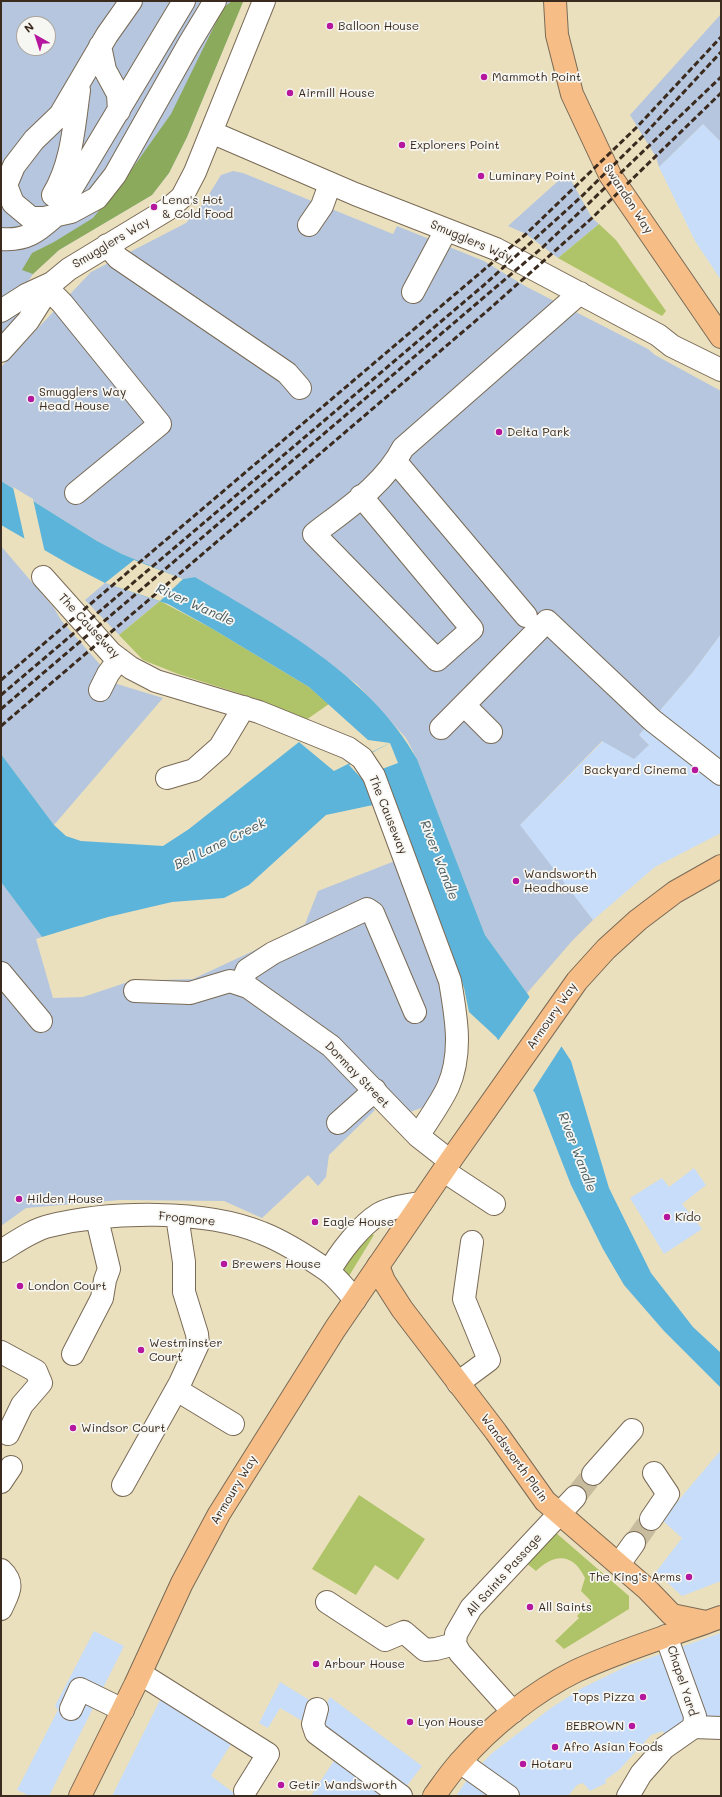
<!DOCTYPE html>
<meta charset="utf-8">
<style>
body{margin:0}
#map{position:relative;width:722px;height:1797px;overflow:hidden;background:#ebe0be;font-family:Mali,sans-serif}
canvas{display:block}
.frame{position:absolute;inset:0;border:2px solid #3b2a1e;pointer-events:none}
.north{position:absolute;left:16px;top:16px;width:40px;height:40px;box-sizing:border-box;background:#f6f6f2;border:1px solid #aba49d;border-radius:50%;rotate:321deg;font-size:11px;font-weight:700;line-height:16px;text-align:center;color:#3b2a1e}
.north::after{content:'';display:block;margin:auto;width:14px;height:18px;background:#b5179e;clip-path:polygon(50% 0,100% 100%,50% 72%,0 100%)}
</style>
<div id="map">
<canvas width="722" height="1797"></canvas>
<div class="frame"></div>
<div class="north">N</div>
</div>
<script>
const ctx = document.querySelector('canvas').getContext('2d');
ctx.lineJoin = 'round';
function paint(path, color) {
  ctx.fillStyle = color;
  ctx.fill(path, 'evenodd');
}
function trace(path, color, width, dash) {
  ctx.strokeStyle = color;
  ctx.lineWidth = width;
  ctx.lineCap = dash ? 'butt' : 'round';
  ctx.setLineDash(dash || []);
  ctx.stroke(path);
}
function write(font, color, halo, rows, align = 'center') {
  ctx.font = font + ' Mali,sans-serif';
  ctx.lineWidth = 3.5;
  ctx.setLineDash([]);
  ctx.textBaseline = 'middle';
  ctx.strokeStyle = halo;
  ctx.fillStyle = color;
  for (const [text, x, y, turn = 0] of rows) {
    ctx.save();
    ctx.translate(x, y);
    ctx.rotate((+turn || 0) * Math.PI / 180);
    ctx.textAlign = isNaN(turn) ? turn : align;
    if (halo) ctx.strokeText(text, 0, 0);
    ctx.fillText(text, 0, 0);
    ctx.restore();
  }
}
paint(new Path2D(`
 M703,124L721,142V280L695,241L659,167Z
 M721,634V833L655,867L593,920L519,826L603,741L633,758L649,745L639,735L692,673Z
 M694,1168L706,1185L682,1204L702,1229L664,1254L630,1198L662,1178L669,1187Z
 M721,1450V1581L682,1596L656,1572L682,1538L662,1520Z
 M94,1631L124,1646L49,1796H25L26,1794L17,1790L58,1710L55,1706Z
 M721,1633V1724L664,1735L663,1731L651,1735L619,1770L605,1780L606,1783L590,1791L583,1783L577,1785L568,1796H456L469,1777L491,1754L551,1708L582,1688L629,1665Z
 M280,1682L324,1709L330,1697L422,1766L399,1796H311L337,1756L306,1723L280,1708L268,1728L259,1723Z
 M161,1698L231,1744L211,1776L238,1796H112Z`), '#c7ddf9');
paint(new Path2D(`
 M1,1H243L187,137L169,173L152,195L59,250L33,274L26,285L28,307L1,335ZM24,24H48V48H24Z
 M721,14V142L703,124L659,167L656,157L630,115Z
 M233,171L243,173L393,234L397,226L484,261L525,286L648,349L655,355L721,391V634L692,673L639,735L649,745L634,759L602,741L520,825L593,920L572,941L527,993L485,935L417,759L406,738L357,684L220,592L195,577L183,579L122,554L97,541L1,481V367L91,272L186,223L203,204L221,175Z
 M567,173L592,218L599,224L558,258L526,234L508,226Z
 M1,546L54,608L61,620L117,684L163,698L54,825L1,754Z
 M105,583L160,601L119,635L85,600Z
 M395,861L442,988L448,1055L437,1092L424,1107L407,1113L387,1096L373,1108L375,1110L329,1155L326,1177L318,1186L308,1175L262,1218L224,1201L120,1200L26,1208L1,1226V882L42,937L36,939L53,998L83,997L131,981L193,979L251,952L305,924L318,891Z`), '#b5c6de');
paint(new Path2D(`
 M599,224L616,240L666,311L662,316L558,258Z
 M160,601L211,628L309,687L329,704L306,720L257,699L178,674L143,660L119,635Z
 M369,1233L374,1235L349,1276L343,1274L348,1254Z
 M359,1495L425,1539L398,1580L375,1565L356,1595L312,1569Z
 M555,1532L629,1596V1609L564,1649L555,1641L579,1618L577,1616L591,1601L581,1591L585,1578C573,1553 555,1553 536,1571L525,1562Z`), '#afc468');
paint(new Path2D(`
 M232,1L243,2L187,137L169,173L152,195L59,250L33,274L22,270L32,253L54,242L93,218L127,176L171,114L223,8Z`), '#8baa5c');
paint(new Path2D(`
 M1,481L97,541L122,554L183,579L195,577C276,625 369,674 417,759L485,935L527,993L571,1061L609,1188L651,1273L693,1327L721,1353V1388L664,1331L624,1285L603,1249L571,1185L535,1093L496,1037L469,1012L464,988L451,950L393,797L373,805L326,815L249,885L224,898L172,902L108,917L42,937L1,882V754L54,825L66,836L81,841L163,846L189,829L299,742L334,771L390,743L368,740L309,687L211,628L168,604L105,583L72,566L1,525Z`), '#5db4da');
paint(new Path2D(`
 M13,487L33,499L45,553L25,541Z
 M134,560L183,579L160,601L105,583Z
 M390,743L398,763L382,769L373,805L363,780L349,765Z
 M531,995L563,1044L532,1092L497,1042Z`), '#ebe0be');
trace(new Path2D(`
 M575,1497L593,1474
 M634,1543L651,1519`), '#c8bc9e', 22, [22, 11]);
const minor = new Path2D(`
 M131,1L107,35L60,115L34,140L14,166L6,185L13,203L31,218H44L71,212L97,198L115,175L189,44L215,1
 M100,46L105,70L118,94L119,111
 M211,132L355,194L496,249L658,335L672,346L721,370
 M53,195C72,164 74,126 79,90
 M309,225L322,206L330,184
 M1,239C26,241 37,232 55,216L184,1
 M107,245L118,258L287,373L300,388
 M48,289L62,303L160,424L76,493
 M413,292L446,230
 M1,311L26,295L52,283
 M1,351L28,321L52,283L69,269L168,209L182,197L195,172L264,1
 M396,462L526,616
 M361,496L472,629L437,660L314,534C346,509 384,485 403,448L580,293
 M43,577L111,653L131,668L156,681L259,712L348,748L362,758L374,776L450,981C456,1016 463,1053 448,1087C440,1104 428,1120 418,1136
 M100,690L108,674L119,659
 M464,705L491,732
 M441,728L547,621L652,720L721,774
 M167,778L194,770L220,747L244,707
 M1,973L41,1021
 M241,984L247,970L273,953L367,909L373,913L415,1012
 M135,991L190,993L230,981L248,987L331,1046L418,1136L450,1161
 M338,1123L375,1090
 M444,1171L494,1204
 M1,1251C16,1242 32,1230 49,1226C109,1211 205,1209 262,1233C285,1242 308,1257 328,1271C338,1279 347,1290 355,1300
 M329,1272C339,1253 361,1225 379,1214C392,1207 407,1205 421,1203
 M1,1352L36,1371L41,1383L22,1405L8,1434
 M73,1354L102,1298L105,1280L109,1269L97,1219
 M458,1383L489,1360L464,1299L472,1242
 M177,1390L233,1424
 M593,1474L632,1430
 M1,1482L11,1467
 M123,1485L180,1383L198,1344L197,1334L184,1292V1262L177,1216
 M651,1519L668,1494L654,1473
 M619,1564L634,1543
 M1,1570C16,1584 8,1593 1,1609
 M327,1602L385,1640L404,1632L425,1650L436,1649L455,1644
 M666,1636L695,1716L694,1727L721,1728
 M141,1674L268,1754L245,1791
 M71,1709L80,1689L123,1710
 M317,1709L313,1724L316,1733L401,1796
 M513,1712L460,1653L455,1644L456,1634L471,1608L575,1497
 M460,1762L508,1796
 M628,1796L641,1774L664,1748L694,1727`);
const major = new Path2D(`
 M378,1266L384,1281L402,1309L496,1432L545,1501L647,1589L672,1615L706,1622`);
const highway = new Path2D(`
 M555,1L557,35L572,94L610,175L721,337
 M80,1796L135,1685L182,1583L219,1514L335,1329L450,1161L577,981L606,949L638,920L675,892L721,866
 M434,1796C442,1785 450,1773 460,1762C490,1727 535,1691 576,1671C623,1649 673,1635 721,1617`);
trace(minor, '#796a56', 24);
trace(major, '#796a56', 24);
trace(highway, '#796a56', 24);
trace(minor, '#fff', 22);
trace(major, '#f6be86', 22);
trace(highway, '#f6be86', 22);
trace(new Path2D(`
 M1,680L526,234L637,127L721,37
 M1,695L484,285L581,197L643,136L721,52
 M1,709L543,247L721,77
 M1,726L486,312L592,218L721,93`), '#3b2a1e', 3, [6, 3]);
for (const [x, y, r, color] of [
 [330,26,4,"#b5179e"],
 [484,77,4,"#b5179e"],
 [290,93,4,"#b5179e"],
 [402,145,4,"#b5179e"],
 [481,176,4,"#b5179e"],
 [154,207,4,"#b5179e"],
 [31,399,4,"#b5179e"],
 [499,432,4,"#b5179e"],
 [695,770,4,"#b5179e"],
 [516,881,4,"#b5179e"],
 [19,1199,4,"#b5179e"],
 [667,1217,4,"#b5179e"],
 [315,1222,4,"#b5179e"],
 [224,1264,4,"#b5179e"],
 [20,1286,4,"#b5179e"],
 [141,1350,4,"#b5179e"],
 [73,1428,4,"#b5179e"],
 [689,1577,4,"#b5179e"],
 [530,1607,4,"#b5179e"],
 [316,1664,4,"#b5179e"],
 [643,1697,4,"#b5179e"],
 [410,1722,4,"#b5179e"],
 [632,1726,4,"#b5179e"],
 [555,1747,4,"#b5179e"],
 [523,1764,4,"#b5179e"],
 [281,1785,4,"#b5179e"]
]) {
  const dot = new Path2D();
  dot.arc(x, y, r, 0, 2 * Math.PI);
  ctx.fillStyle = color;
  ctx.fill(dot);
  trace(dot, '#f6f6f2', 1.5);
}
write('12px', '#3b2a1e', '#f6f6f2', [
 ["Balloon House",338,26],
 ["Mammoth Point",492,77],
 ["Airmill House",298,93],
 ["Explorers Point",410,145],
 ["Luminary Point",489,176],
 ["Lena's Hot",162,200],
 ["& Cold Food",162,214],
 ["Smugglers Way",39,392],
 ["Head House",39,406],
 ["Delta Park",507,432],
 ["Backyard Cinema",687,770,"right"],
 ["Wandsworth",524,874],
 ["Headhouse",524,888],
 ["Hilden House",27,1199],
 ["Kïdo",675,1217],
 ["Eagle House",323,1222],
 ["Brewers House",232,1264],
 ["London Court",28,1286],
 ["Westminster",149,1343],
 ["Court",149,1357],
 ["Windsor Court",81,1428],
 ["The King’s Arms",681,1577,"right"],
 ["All Saints",538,1607],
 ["Arbour House",324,1664],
 ["Tops Pizza",635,1697,"right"],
 ["Lyon House",418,1722],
 ["BEBROWN",624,1726,"right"],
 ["Afro Asian Foods",563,1747],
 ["Hotaru",531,1764],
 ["Getir Wandsworth",289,1785]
], 'left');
write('12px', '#3b2a1e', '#f6f6f2', [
 ["Swandon Way",628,199,57],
 ["Smugglers Way",471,241,23],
 ["Smugglers Way",111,243,-31],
 ["The Causeway",89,626,47],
 ["The Causeway",388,815,68],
 ["Armoury Way",552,1016,-55],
 ["Dormay Street",357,1075,46],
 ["Frogmore",187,1219,6],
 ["Wandsworth Plain",514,1458,54],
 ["Armoury Way",234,1490,-59],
 ["All Saints Passage",504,1575,-48],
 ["Chapel Yard",682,1681,72]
]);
write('italic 13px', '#475a60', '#f6f6f2', [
 ["River Wandle",195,605,24],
 ["Bell Lane Creek",220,844,-26],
 ["River Wandle",439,860,69],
 ["River Wandle",577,1152,69]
]);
</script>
